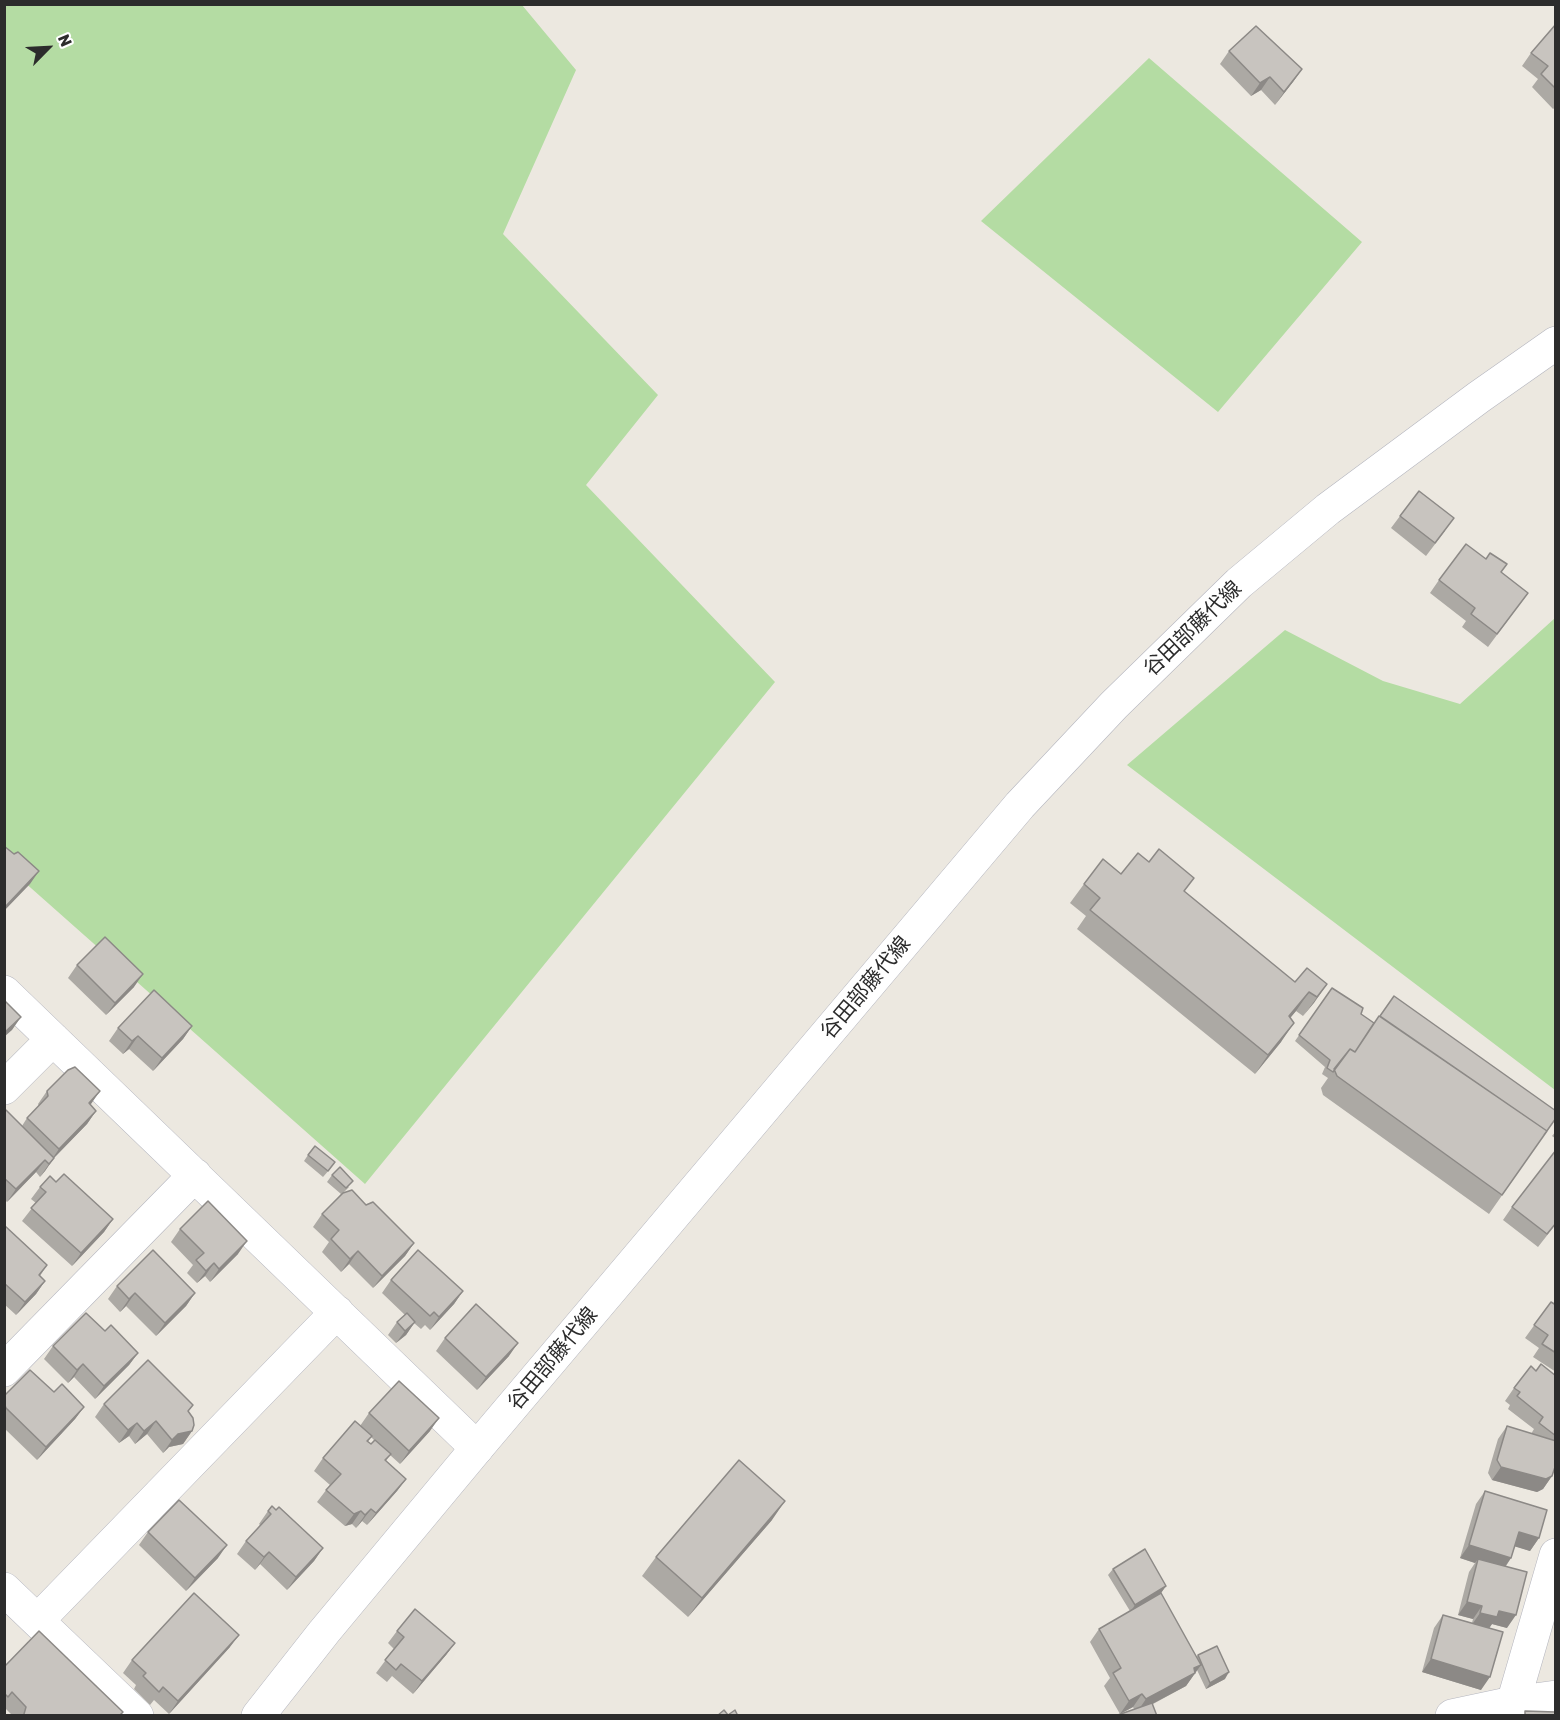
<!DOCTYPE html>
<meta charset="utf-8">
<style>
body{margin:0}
#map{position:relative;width:1560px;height:1720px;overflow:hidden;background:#ece8e0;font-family:Rubik,sans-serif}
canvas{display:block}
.frame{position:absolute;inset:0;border:6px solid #2c2c2c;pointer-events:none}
.north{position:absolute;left:18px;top:18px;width:60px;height:60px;-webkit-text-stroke:4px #fff;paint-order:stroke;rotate:66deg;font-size:16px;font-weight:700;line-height:24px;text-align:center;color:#2c2c2c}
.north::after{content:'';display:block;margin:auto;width:21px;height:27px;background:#2c2c2c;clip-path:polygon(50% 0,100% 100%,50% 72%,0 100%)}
</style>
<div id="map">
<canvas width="1560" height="1720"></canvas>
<div class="frame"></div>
<div class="north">N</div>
</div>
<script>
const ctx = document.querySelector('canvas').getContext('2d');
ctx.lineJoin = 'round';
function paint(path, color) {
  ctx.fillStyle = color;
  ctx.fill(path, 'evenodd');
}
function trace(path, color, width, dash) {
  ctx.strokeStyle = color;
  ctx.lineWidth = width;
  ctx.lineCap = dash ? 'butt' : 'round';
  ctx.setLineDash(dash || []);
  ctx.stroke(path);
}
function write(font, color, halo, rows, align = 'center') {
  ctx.font = font + ' Rubik,"Noto Sans JP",sans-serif';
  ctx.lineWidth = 4.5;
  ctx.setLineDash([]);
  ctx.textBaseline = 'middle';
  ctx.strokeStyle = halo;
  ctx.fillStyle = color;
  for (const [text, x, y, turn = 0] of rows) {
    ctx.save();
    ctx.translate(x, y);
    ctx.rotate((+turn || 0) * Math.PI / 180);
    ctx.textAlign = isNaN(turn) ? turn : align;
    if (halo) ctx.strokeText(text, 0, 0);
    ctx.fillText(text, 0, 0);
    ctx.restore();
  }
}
paint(new Path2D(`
 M5,5H522L576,70L503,234L658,395L586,485L775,682L365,1184L5,865Z
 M1149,58L1362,242L1218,412L981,221Z
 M1555,618L1556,1090H1555L1127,765L1285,630L1383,681L1460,704Z`), '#b4dca3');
const minor = new Path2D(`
 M4,992L477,1448
 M4,1088L53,1039
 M4,1370L195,1175
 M4,1589L137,1716
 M38,1620L337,1312
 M1513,1703L1556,1555
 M1452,1716L1513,1703L1556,1697`);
const secondary = new Path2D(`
 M258,1716L324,1632L477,1448L1020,805L1114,705L1239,583L1328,509L1479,397L1556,343`);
trace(minor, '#b4b5be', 34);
trace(secondary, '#b4b5be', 34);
trace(minor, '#fff', 33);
trace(secondary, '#fff', 33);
paint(new Path2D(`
 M1556,24V107L1553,109L1532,87L1538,79L1522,66L1531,53Z
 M1229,51L1302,69L1275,105L1261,90L1251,96L1220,64Z
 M1400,516L1445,531L1426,556L1391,528Z
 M1501,573L1528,593L1488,647L1462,627L1466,621L1430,593L1439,580Z
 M1121,874L1184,891L1295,982L1327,984L1303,1016L1296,1011L1290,1018L1281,1042L1255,1074L1077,929L1086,916L1070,903L1084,884Z
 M77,965L134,987L106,1015L68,978Z
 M1332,988L1361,1014L1374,1023L1556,1118L1489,1214L1323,1095L1321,1088L1328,1078L1322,1074L1325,1067L1295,1041Z
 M192,1026L183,1039L153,1071L129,1049L123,1054L109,1041L118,1028Z
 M47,1091L90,1105L96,1111L87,1124L54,1158L45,1171L40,1177L36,1172L7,1202L4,1199V1112L22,1126L27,1118L39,1106L38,1104Z
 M1556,1131V1139L1552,1136Z
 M308,1155L330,1169L323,1177L304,1161Z
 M332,1175L349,1187L344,1192L366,1205L414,1243L405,1256L373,1288L349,1264L341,1272L322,1252L329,1242L313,1227L322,1214L341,1194L327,1182Z
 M40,1187L113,1219L104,1232L72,1266L22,1221L36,1203L31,1199Z
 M1512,1207L1556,1224L1538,1247L1503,1220Z
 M4,1225L47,1265L40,1276L45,1281L36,1294L16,1315L4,1304Z
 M180,1229L238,1254L210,1282L205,1276L197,1283L187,1273L193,1265L171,1242Z
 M391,1280L463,1291L454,1304L430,1330L425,1325L421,1329L414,1323L406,1335L396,1343L388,1335L397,1322L405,1315L382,1293Z
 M117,1286L195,1293L186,1306L156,1336L126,1306L120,1312L108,1299Z
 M1551,1302L1556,1305V1372L1533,1357L1539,1348L1525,1338Z
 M105,1331L138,1353L129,1365L95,1399L74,1377L68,1383L44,1359L53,1346Z
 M445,1338L509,1356L477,1390L436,1351Z
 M1536,1371L1556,1376V1464L1552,1476L1543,1489L1537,1492L1492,1480L1488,1473L1498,1439L1507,1426L1531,1434L1534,1429L1508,1409L1510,1405L1505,1401L1514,1388Z
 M54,1392L84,1407L75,1419L37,1460L4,1428V1396Z
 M104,1404L188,1412L192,1431L183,1444L169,1447L163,1453L147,1434L135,1444L129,1436L119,1443L95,1417Z
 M369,1413L430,1431L400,1464L390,1455L386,1461L406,1479L397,1491L367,1525L362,1521L356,1528L352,1524L345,1526L317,1502L330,1485L314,1471L323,1458L360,1426ZM371,1437L374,1440L371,1444L368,1442Z
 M1485,1491L1539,1538L1530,1551L1515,1546L1511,1558L1506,1566L1507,1628L1492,1624L1489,1628L1481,1690L1422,1672L1434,1628L1443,1615L1472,1623L1473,1619L1458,1615L1469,1572L1475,1563L1460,1558L1476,1504Z
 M268,1511L323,1548L314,1561L287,1590L260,1564L255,1570L237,1554L246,1541L260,1525L259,1524Z
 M772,1520L688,1617L642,1576L656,1557Z
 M148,1532L218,1558L186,1591L139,1545Z
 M1113,1569L1166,1586L1161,1593L1146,1602L1196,1657L1198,1655L1225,1679L1206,1689L1197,1670L1186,1686L1153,1704L1134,1709L1133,1707L1120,1714L1104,1686L1110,1678L1090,1642L1099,1629L1130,1611L1108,1575Z
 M397,1631L455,1643L446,1655L413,1694L392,1676L387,1682L376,1673L394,1649L388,1643Z
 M230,1647L169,1714L154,1700L150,1705L134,1689L136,1685L123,1673L132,1660Z
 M4,1667L123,1712L120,1716H13L4,1707Z`), '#aca9a4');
paint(new Path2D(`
 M1302,69L1293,82L1275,105L1284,92Z
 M1270,77L1261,90L1251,96L1260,83Z
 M39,871L30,884L4,911V908Z
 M143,974L134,987L106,1015L115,1003Z
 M1327,984L1314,1003L1303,1016L1317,997Z
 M1309,992L1296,1011L1276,1035L1289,1016Z
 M21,1017L12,1030L4,1037V1033Z
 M1294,1023L1281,1042L1255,1074L1268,1055Z
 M192,1026L183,1039L153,1071L162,1058Z
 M138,1036L129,1049L123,1054L132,1041Z
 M100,1091L91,1104L80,1116L89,1103Z
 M96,1111L87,1124L50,1162L59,1149Z
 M54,1158L45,1171L40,1177L49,1164Z
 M45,1160L36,1172L7,1202L16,1189Z
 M113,1219L104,1232L72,1266L81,1253Z
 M247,1241L238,1254L210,1282L219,1269Z
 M414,1243L405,1256L373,1288L382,1276Z
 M358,1251L349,1264L341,1272L350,1259Z
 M214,1263L205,1276L197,1283L206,1271Z
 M45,1281L36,1294L16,1315L25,1302Z
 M463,1291L454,1304L430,1330L439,1317Z
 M135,1293L126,1306L120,1312L129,1299Z
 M195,1293L186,1306L156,1336L165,1323Z
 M415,1322L406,1335L396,1343L405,1331Z
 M518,1343L509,1356L477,1390L486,1377Z
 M138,1353L129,1365L95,1399L104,1386Z
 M83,1364L74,1377L68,1383L77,1370Z
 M84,1407L75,1419L37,1460L46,1447Z
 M439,1418L430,1431L400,1464L409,1451Z
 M156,1421L147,1434L135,1444L144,1431Z
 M137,1423L129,1436L119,1443L128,1430Z
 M192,1431L183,1444L169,1447L163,1453L172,1440L178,1434Z
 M1501,1467L1552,1476L1543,1489L1537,1492L1492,1480Z
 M406,1479L397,1491L367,1525L376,1513Z
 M785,1501L772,1520L688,1617L702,1598Z
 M371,1509L362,1521L356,1528L365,1515Z
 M361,1511L352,1524L345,1526L354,1514Z
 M1519,1532L1539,1538L1530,1551L1510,1545Z
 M227,1545L218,1558L186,1591L195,1578Z
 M1469,1545L1511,1558L1502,1571L1478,1559L1475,1563L1460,1558Z
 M323,1548L314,1561L287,1590L296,1577Z
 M269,1552L260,1564L255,1570L264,1557Z
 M1166,1586L1161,1593L1131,1611L1135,1605Z
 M1467,1602L1482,1606L1473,1619L1458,1615Z
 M1499,1611L1516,1615L1507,1628L1492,1624L1488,1630L1471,1626L1480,1613Z
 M239,1635L230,1647L169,1714L178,1701Z
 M455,1643L446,1655L413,1694L422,1681Z
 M1431,1659L1490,1677L1481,1690L1422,1672Z
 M1201,1665L1186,1686L1137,1712L1146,1699L1194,1668Z
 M1229,1672L1225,1679L1206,1689L1210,1683Z
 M1142,1694L1133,1707L1120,1714L1129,1701Z`), '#8c8986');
const building = new Path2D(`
 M1556,24V89L1541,74L1548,66L1531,53Z
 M1256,26L1302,69L1284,92L1270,77L1260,83L1229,51Z
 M1419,491L1454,518L1435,543L1400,516Z
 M1466,544L1486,559L1490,553L1507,564L1501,572L1528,593L1497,634L1471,614L1475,608L1439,580Z
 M4,846L14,854L18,852L39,871L4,908Z
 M1159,849L1194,878L1184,891L1295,982L1307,968L1327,984L1317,997L1309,992L1289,1016L1294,1023L1268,1055L1090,910L1100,898L1084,884L1103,859L1121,874L1138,853L1149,862Z
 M105,937L143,974L115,1003L77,965Z
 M1332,988L1363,1008L1361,1014L1374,1023L1355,1052L1350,1049L1333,1072L1327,1068L1330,1060L1299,1035Z
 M154,990L192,1026L162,1058L138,1036L132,1041L118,1028Z
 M1394,996L1556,1111V1118L1544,1135L1547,1131L1380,1016Z
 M4,1000L21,1017L4,1033Z
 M1379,1016L1547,1131L1502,1195L1337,1076L1334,1069L1350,1049L1355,1052Z
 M75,1067L100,1091L89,1103L96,1111L59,1149L27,1118L48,1096L47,1091L68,1070Z
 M6,1110L54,1158L49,1164L45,1160L16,1189L4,1178V1112Z
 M315,1146L335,1162L328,1171L308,1155Z
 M1556,1150V1223L1547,1234L1512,1207Z
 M340,1167L353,1181L346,1188L332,1175Z
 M64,1174L113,1219L81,1253L31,1208L46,1192L40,1187L50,1176L56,1182Z
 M352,1190L366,1205L373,1202L414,1243L382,1276L358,1251L350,1259L331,1239L339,1230L322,1214L343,1193Z
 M208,1201L247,1241L219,1269L214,1263L206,1271L196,1260L204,1253L180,1229Z
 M4,1225L47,1265L39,1275L45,1281L25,1302L4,1283Z
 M153,1250L195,1293L165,1323L135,1293L129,1299L117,1286Z
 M418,1250L463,1291L439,1317L434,1312L430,1316L391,1280Z
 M1551,1302L1556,1305V1353L1542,1344L1548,1335L1534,1325Z
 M476,1304L518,1343L486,1377L445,1338Z
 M86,1313L105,1331L111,1325L138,1353L104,1386L83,1364L77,1370L53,1346Z
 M407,1313L415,1322L405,1331L397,1322Z
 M148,1360L193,1405L188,1411L193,1418L194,1425L192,1431L178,1434L172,1440L156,1421L144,1431L137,1423L128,1430L104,1404Z
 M1541,1364L1556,1376V1436L1539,1423L1543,1417L1517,1396L1520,1392L1514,1388L1531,1366L1536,1371Z
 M30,1370L54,1392L62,1384L84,1407L46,1447L6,1408L4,1403V1396Z
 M399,1381L439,1418L409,1451L369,1413Z
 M355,1421L372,1436L367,1441L371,1444L375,1440L391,1454L385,1460L406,1479L376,1513L371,1509L365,1515L361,1511L354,1514L326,1490L341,1474L323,1458Z
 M1507,1426L1556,1441V1464L1552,1476L1546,1479L1501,1467L1497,1460Z
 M739,1460L785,1501L702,1598L656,1557Z
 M1485,1491L1547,1510L1539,1538L1519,1532L1511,1558L1469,1545Z
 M179,1500L227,1545L195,1578L148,1532Z
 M272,1506L276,1510L279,1507L323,1548L296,1577L269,1552L264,1557L246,1541L271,1514L268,1511Z
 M1145,1549L1166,1586L1135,1605L1113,1569Z
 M1478,1559L1527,1572L1516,1615L1499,1611L1497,1617L1480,1613L1482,1606L1467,1602Z
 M194,1593L239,1635L178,1701L163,1687L159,1692L143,1676L146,1673L132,1660Z
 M1161,1593L1201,1665L1194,1668L1195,1673L1146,1699L1142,1694L1129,1701L1113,1673L1121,1668L1099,1629Z
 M415,1609L455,1643L422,1681L401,1664L396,1670L385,1660L404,1637L397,1631Z
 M1443,1615L1503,1632L1490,1677L1431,1659Z
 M39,1631L123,1712L119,1716H26L24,1714L26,1707L12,1692L8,1697L4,1693V1667Z
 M1217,1646L1229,1672L1210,1683L1198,1655Z
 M1152,1703L1157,1716H1115Z
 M724,1710L728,1715L735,1710L738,1716H717Z
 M1525,1711L1556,1712V1716H1525Z`);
paint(building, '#c8c4bf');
trace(building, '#8c8986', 1.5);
write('21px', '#2c2c2c', '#fff', [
 ["谷田部藤代線",1193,629,-44],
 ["谷田部藤代線",866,988,-50],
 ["谷田部藤代線",553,1359,-50]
]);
</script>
